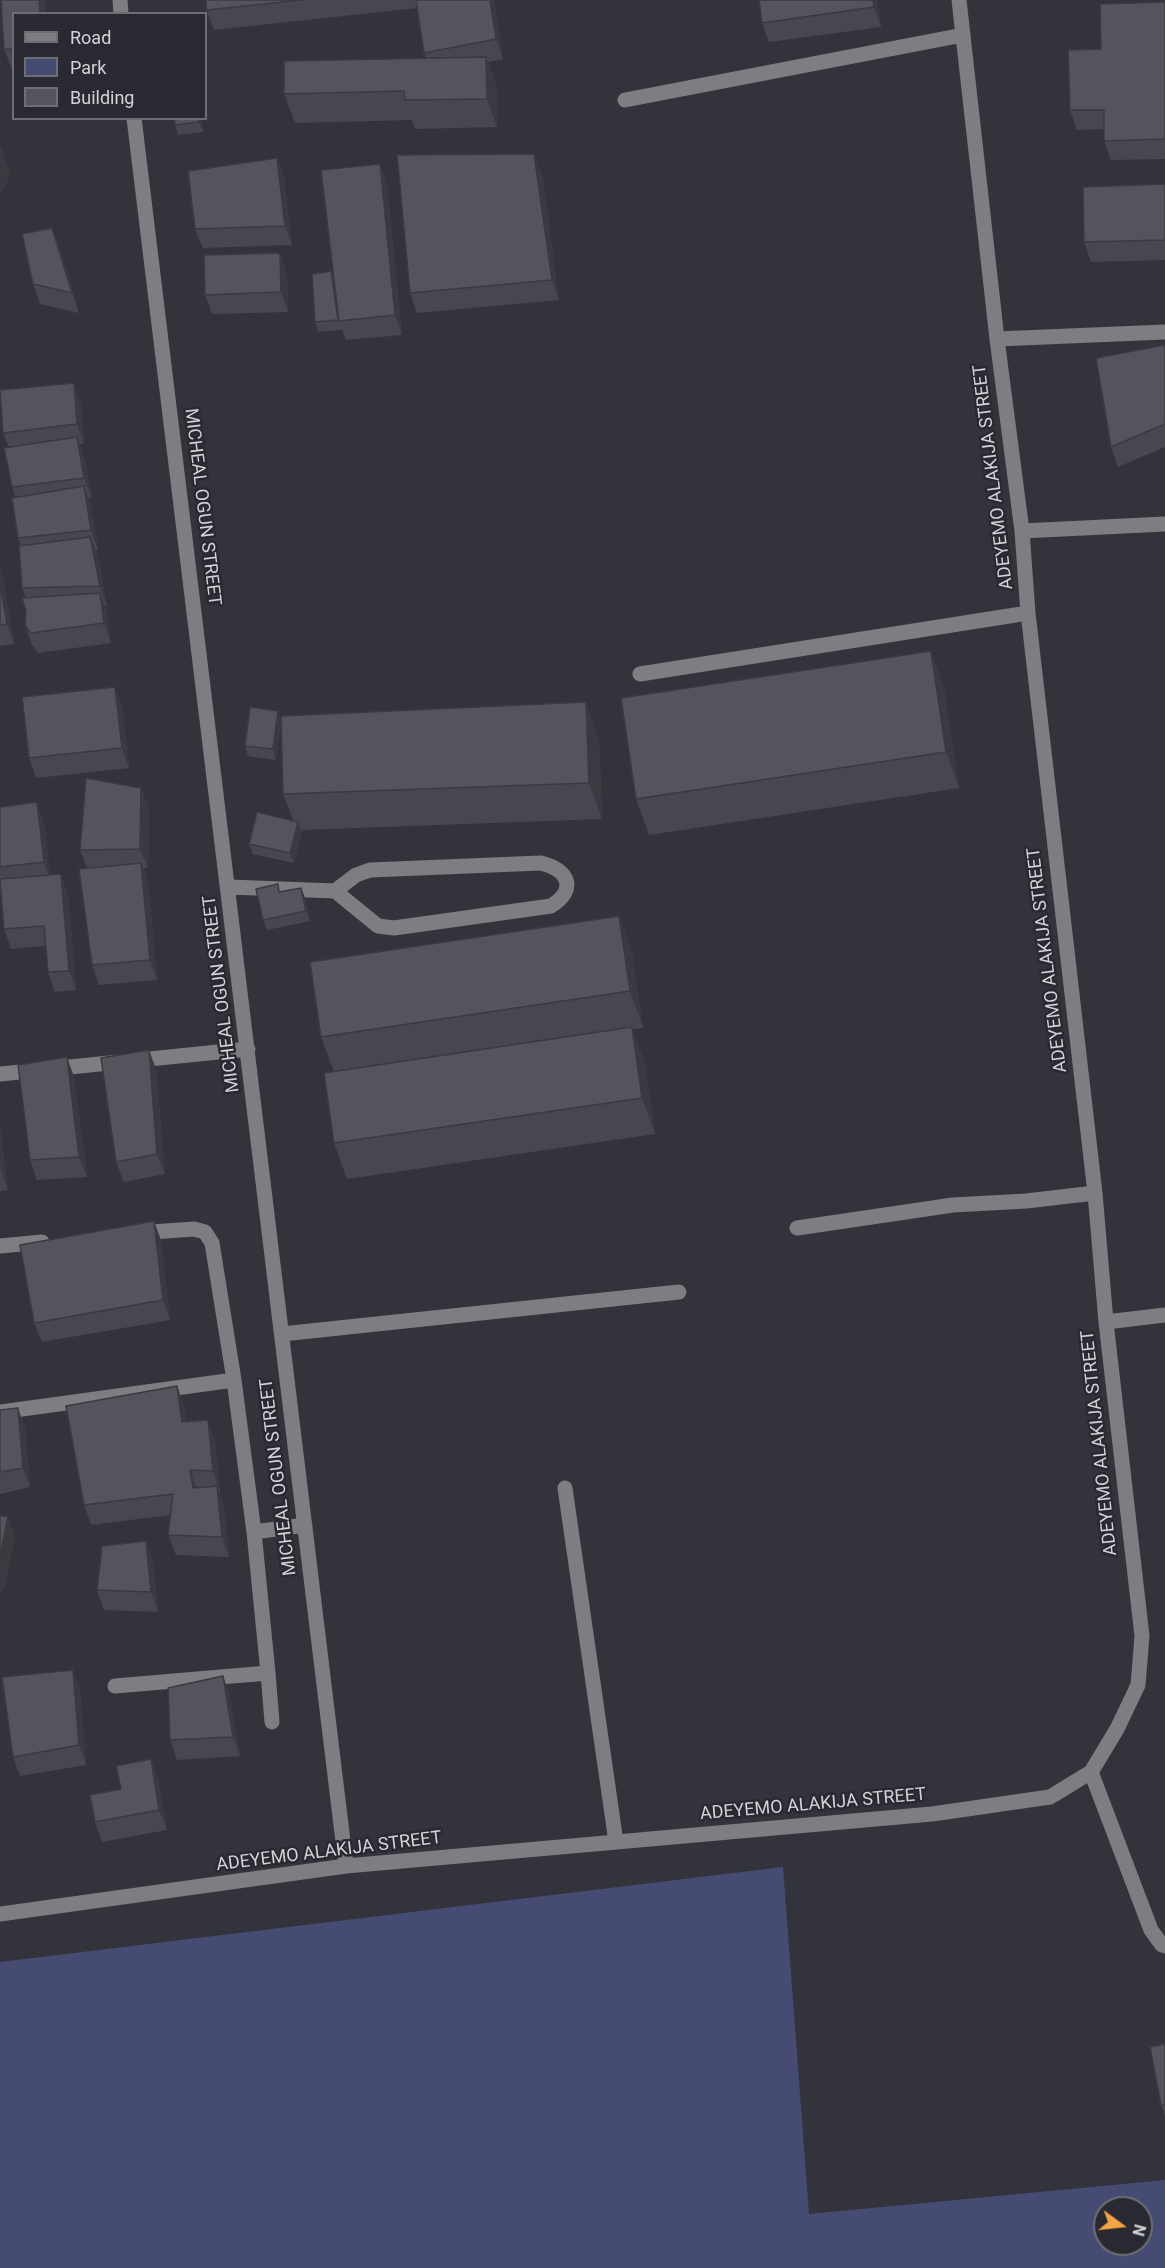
<!DOCTYPE html>
<style>
body{margin:0}
#map{position:relative;width:1165px;height:2268px;overflow:hidden;background:#33343b;font-family:Roboto,sans-serif}
canvas{display:block}
.legend{position:absolute;left:12px;top:12px;width:195px;height:108px;box-sizing:border-box;background:#292a31;border:2px solid #6d6e73;margin:0;padding:8px 10px;list-style:none;font-size:18px;color:#d2d3d7}
.legend li{display:flex;align-items:center;gap:12px;height:30px}
.legend b{width:30px;border:2px solid #6d6e73}
.north{position:absolute;left:1093px;top:2196px;width:60px;height:60px;box-sizing:border-box;background:#292a31;border:2px solid #6d6e73;border-radius:50%;rotate:105deg;font-size:16px;font-weight:700;line-height:24px;text-align:center;color:#d2d3d7}
.north::after{content:'';display:block;margin:auto;width:21px;height:27px;background:#f3a443;clip-path:polygon(50% 0,100% 100%,50% 72%,0 100%)}
</style>
<div id="map">
<canvas width="1165" height="2268"></canvas>
<ul class="legend">
<li><b style="height:8px;background:#7d7e81"></b>Road</li>
<li><b style="height:16px;background:#464b73"></b>Park</li>
<li><b style="height:16px;background:#53545c"></b>Building</li>
</ul>
<div class="north">N</div>
</div>
<script>
const ctx = document.querySelector('canvas').getContext('2d');
ctx.lineJoin = 'round';
function paint(path, color) {
  ctx.fillStyle = color;
  ctx.fill(path, 'evenodd');
}
function trace(path, color, width, dash) {
  ctx.strokeStyle = color;
  ctx.lineWidth = width;
  ctx.lineCap = dash ? 'butt' : 'round';
  ctx.setLineDash(dash || []);
  ctx.stroke(path);
}
function write(font, color, halo, rows, align = 'center') {
  ctx.font = font + ' Roboto,sans-serif';
  ctx.lineWidth = 5;
  ctx.setLineDash([]);
  ctx.textBaseline = 'middle';
  ctx.strokeStyle = halo;
  ctx.fillStyle = color;
  for (const [text, x, y, turn = 0] of rows) {
    ctx.save();
    ctx.translate(x, y);
    ctx.rotate((+turn || 0) * Math.PI / 180);
    ctx.textAlign = isNaN(turn) ? turn : align;
    if (halo) ctx.strokeText(text, 0, 0);
    ctx.fillText(text, 0, 0);
    ctx.restore();
  }
}
paint(new Path2D(`
 M783,1867L809,2214L1165,2180V2268H0V1962ZM1105,2208H1141V2244H1105Z`), '#464b73');
trace(new Path2D(`
 M120,0L121,14
 M625,100L963,35
 M134,118L346,1866
 M997,339L1165,332
 M1022,531L1165,524
 M640,674L1028,613
 M229,887L335,891L378,926L394,928L551,906C578,889 568,870 541,863L370,870L356,875L335,891
 M0,1074L248,1049
 M797,1228L953,1205L1026,1201L1095,1193
 M0,1246L42,1242
 M1106,1322L1165,1315
 M282,1334L679,1292
 M0,1412L234,1380
 M565,1488L616,1842
 M254,1532L305,1525
 M268,1673L272,1722
 M115,1686L268,1673L254,1532L234,1380L212,1243L205,1232L194,1229L138,1233
 M1091,1772L1151,1930L1162,1945L1165,1946
 M0,1914L346,1866L932,1814L1050,1797L1091,1772L1117,1729L1138,1685L1142,1636L1106,1322L1095,1193L1028,613L1022,531L997,339L959,0`), '#7d7e81', 15);
paint(new Path2D(`
 M1,0H45L46,14H14V69H12L4,49Z
 M206,0H494L503,59L488,62L497,86V127L415,129L412,120L295,123L284,94L426,58L424,53L417,8L214,30L206,10Z
 M877,0L881,27L769,42L762,23Z
 M1165,2V159L1111,160L1104,141V129L1077,130L1070,110L1101,49Z
 M174,118H201L203,132L178,135L175,125Z
 M277,158L284,178L292,245L203,248L195,229Z
 M380,164L387,184L402,335L346,340L342,330L318,332L315,322L331,271L334,277Z
 M542,174L559,300L417,313L410,293Z
 M1165,184V260L1091,262L1084,242Z
 M60,248L79,313L40,304L33,284Z
 M287,273L288,312L212,314L205,295Z
 M1165,345V447L1118,467L1111,447Z
 M81,403L84,444H79L84,457L92,498H88L91,506L98,550H95L98,556L107,606H105L107,612L111,643L38,653L32,645L25,625L26,611V598L22,588L21,546L18,538L16,498L12,487L9,447L3,433Z
 M0,568L2,574L14,644L0,646Z
 M931,651L944,688L959,788L649,835L636,799Z
 M122,706L129,768L36,778L29,758Z
 M281,720L599,738L602,819L301,830L302,832L294,863L253,854L249,844L293,820L283,794L281,722L276,760L248,756L245,746Z
 M0,807L44,822L50,875L68,894L76,990L55,992L48,972L45,946L11,949L4,929L0,888Z
 M149,808L148,868H143L148,882L157,980L99,985L92,965L87,868L80,850Z
 M301,888L305,898L310,921L267,930L263,920Z
 M632,953L643,1028L632,1029L645,1063L655,1134L347,1179L334,1143V1072L321,1037Z
 M156,1069L165,1174L124,1182L116,1162Z
 M74,1077L87,1177L37,1180L30,1160Z
 M0,1126L8,1190L0,1191Z
 M161,1240L170,1320L42,1342L34,1323Z
 M177,1386L184,1406L186,1422L215,1440L220,1491H218L224,1506L229,1557L176,1555L168,1535L170,1515L91,1525L84,1505Z
 M0,1410L25,1428L30,1487L0,1494Z
 M153,1561L158,1612L104,1610L97,1590Z
 M223,1676L230,1696L240,1756L177,1760L170,1740Z
 M80,1690L86,1765L20,1776L13,1757Z
 M151,1759L158,1779L167,1830L102,1842L95,1822L121,1789Z
 M1165,2044V2116L1161,2105Z`), '#47484f');
paint(new Path2D(`
 M39,0H45L46,14H40Z
 M490,0H494L503,59L496,39Z
 M873,0H877L881,27L874,7Z
 M486,57L497,86V127L487,99Z
 M199,118H201L203,132L199,122Z
 M1,146L11,175L0,194V147Z
 M534,154L542,174L559,300L552,280Z
 M277,158L284,178L292,245L285,226Z
 M380,164L387,184L402,335L395,315Z
 M52,228L60,248L79,313L72,293Z
 M280,253L287,273L288,312L281,292Z
 M74,383L81,403L84,444L77,424Z
 M77,437L84,457L92,498L84,478Z
 M84,486L91,506L98,550L91,530Z
 M90,537L98,556L107,606L100,586Z
 M0,568L2,574L14,644L7,624L0,583Z
 M100,593L107,612L111,643L104,623Z
 M931,651L944,688L959,788L946,752Z
 M115,687L122,706L129,768L122,748Z
 M586,702L599,738L602,819L589,783Z
 M278,711L282,721L276,760L273,749Z
 M141,788L149,808L148,868L140,849Z
 M37,802L44,822L51,882L44,862Z
 M298,822L302,832L294,863L290,853Z
 M141,863L148,882L157,980L150,960Z
 M61,874L68,894L76,990L69,971Z
 M301,888L305,898L310,921L306,911Z
 M619,916L632,953L643,1028L630,991Z
 M632,1027L645,1063L655,1134L642,1098Z
 M149,1050L156,1069L165,1174L157,1154Z
 M67,1057L74,1077L87,1177L79,1157Z
 M0,1126L8,1190L1,1171L0,1161Z
 M154,1221L161,1240L170,1320L163,1300Z
 M177,1386L184,1406L189,1442L182,1422Z
 M18,1408L25,1428L30,1487L23,1468Z
 M208,1420L215,1440L220,1491L213,1471Z
 M190,1470L197,1490L193,1488Z
 M217,1486L224,1506L229,1557L222,1537Z
 M8,1516L15,1535L6,1587L0,1593V1559Z
 M146,1541L153,1561L158,1612L151,1592Z
 M73,1670L80,1690L86,1765L79,1745Z
 M223,1676L230,1696L240,1756L233,1737Z
 M151,1759L158,1779L167,1830L159,1810Z`), '#3a3b40');
const building = new Path2D(`
 M1,0H39L40,14H14V49H4Z
 M206,0H303L206,10Z
 M416,0H490L496,39L424,53Z
 M759,0H873L874,7L762,23Z
 M1165,2V139L1104,141V110H1070L1068,50L1101,49L1100,4Z
 M486,57L487,99L405,100L404,91L284,94V61Z
 M174,118H199V122L175,125Z
 M534,154L552,280L410,293L397,155Z
 M277,158L285,226L195,229L188,171Z
 M380,164L395,315L339,321L321,170Z
 M1165,184V240L1084,242L1083,187Z
 M52,228L72,293L33,284L22,234Z
 M280,253L281,292L205,295L204,255Z
 M331,271L338,320L315,322L312,274Z
 M1165,345V424L1111,447L1096,358Z
 M74,383L77,424L3,433L0,390Z
 M77,437L84,478L12,487L4,448Z
 M84,486L91,530L18,538L12,498Z
 M90,537L100,586L22,588L19,546Z
 M0,583L7,624L0,625Z
 M100,593L104,623L31,633L25,625L26,611L22,598Z
 M931,651L946,752L636,799L621,698Z
 M115,687L122,748L29,758L22,697Z
 M586,702L589,783L283,794L281,716Z
 M250,707L278,711L273,749L245,746Z
 M86,778L141,788L140,849L80,850Z
 M37,802L44,862L0,867V807Z
 M257,812L298,822L290,853L249,844Z
 M141,863L150,960L92,965L79,869Z
 M61,874L69,971L48,972L44,926L4,929L0,879Z
 M278,884L279,892L301,888L306,911L263,920L256,889Z
 M619,916L630,991L321,1037L310,962Z
 M632,1027L642,1098L334,1143L324,1073Z
 M149,1050L157,1154L116,1162L101,1058Z
 M67,1057L79,1157L30,1160L18,1065Z
 M154,1221L163,1300L34,1323L20,1245Z
 M177,1386L182,1422L208,1420L213,1471L190,1470L193,1488L217,1486L222,1537L168,1535L173,1494L84,1505L66,1406Z
 M18,1408L23,1468L0,1472V1410Z
 M0,1516H8L0,1559Z
 M146,1541L151,1592L97,1590L102,1546Z
 M73,1670L79,1745L13,1757L2,1677Z
 M223,1676L233,1737L170,1740L168,1688Z
 M151,1759L159,1810L95,1822L90,1795L121,1789L116,1766Z
 M1165,2044V2105H1161L1150,2047Z`);
paint(building, '#53545c');
trace(building, '#3a3b40', 1.5);
write('18px', '#d2d3d7', '#292a31', [
 ["ADEYEMO ALAKIJA STREET",994,477,-97],
 ["MICHEAL OGUN STREET",202,507,83],
 ["ADEYEMO ALAKIJA STREET",1048,960,-97],
 ["MICHEAL OGUN STREET",222,994,-97],
 ["ADEYEMO ALAKIJA STREET",1100,1443,-96],
 ["MICHEAL OGUN STREET",279,1477,-97],
 ["ADEYEMO ALAKIJA STREET",813,1805,-5],
 ["ADEYEMO ALAKIJA STREET",329,1852,-7]
]);
</script>
